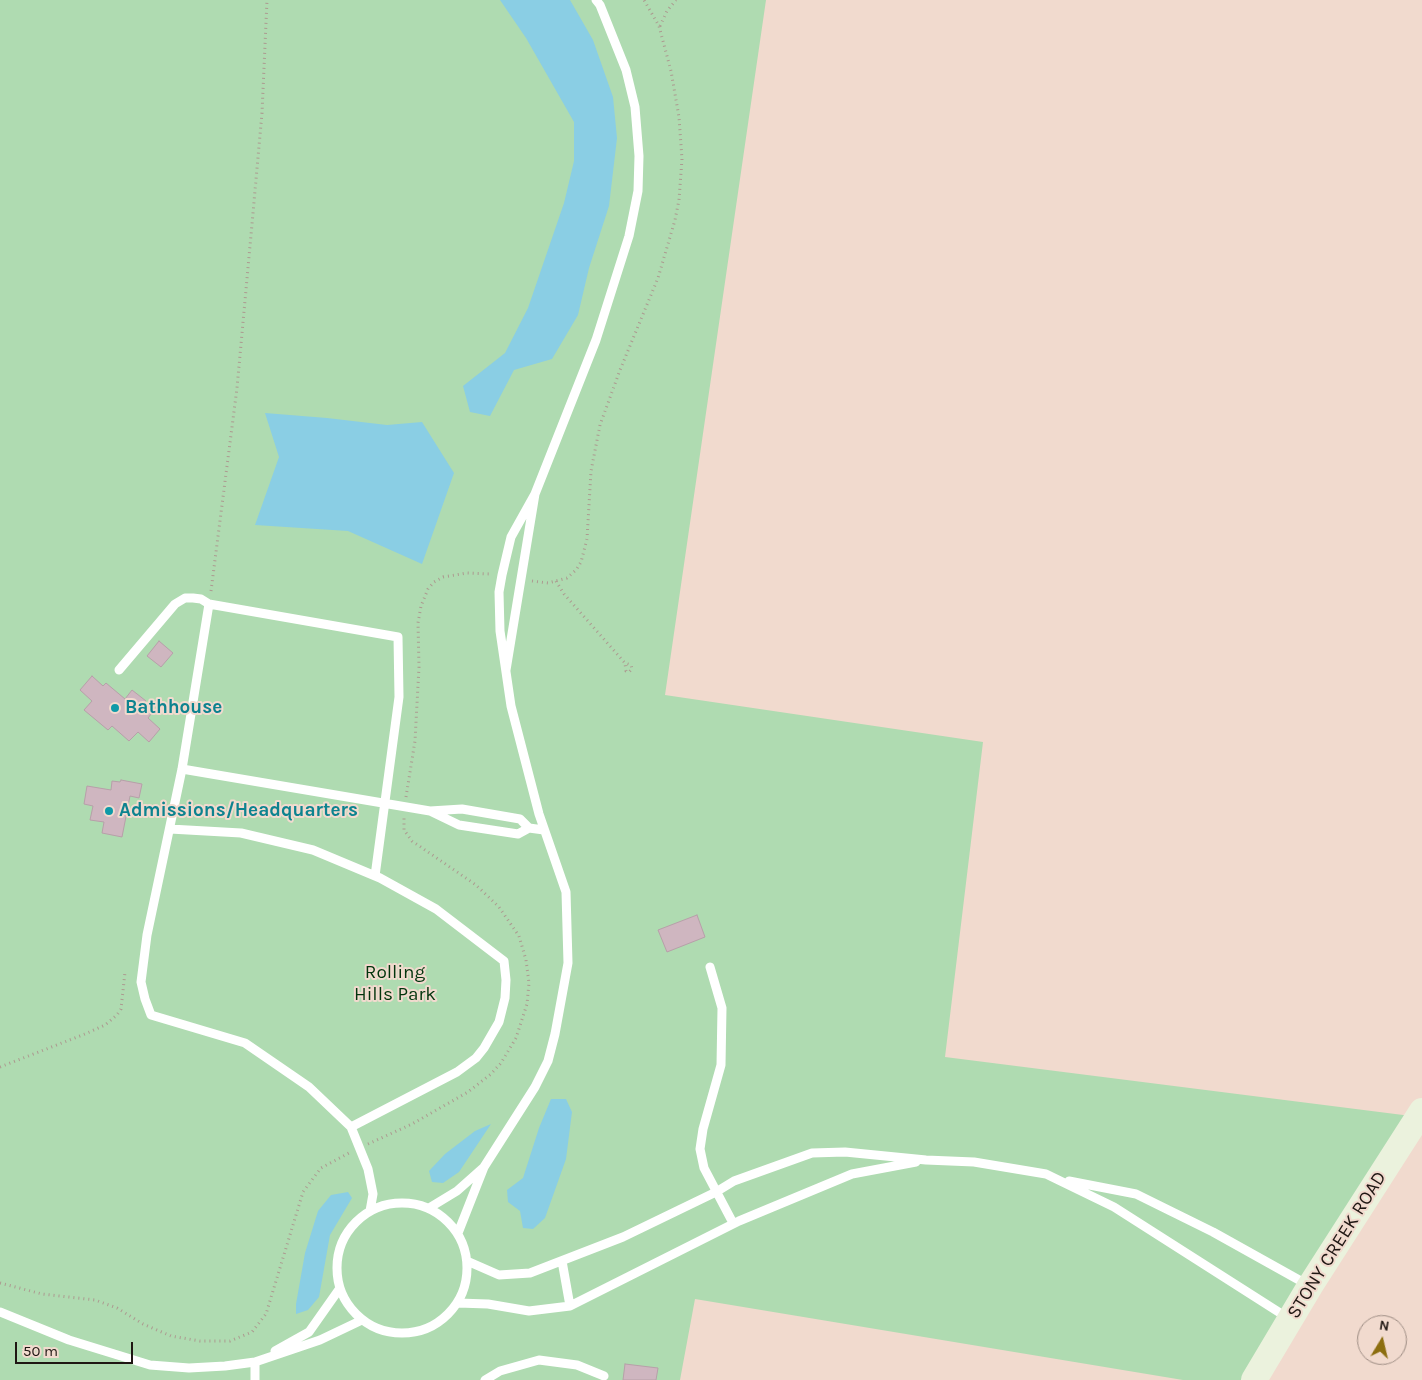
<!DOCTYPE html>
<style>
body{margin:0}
#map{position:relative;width:1422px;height:1380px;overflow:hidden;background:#f1dace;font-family:Karla,sans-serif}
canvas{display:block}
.north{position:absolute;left:1357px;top:1315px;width:50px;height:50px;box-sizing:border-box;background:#f1dace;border:1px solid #9d8c83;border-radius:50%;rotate:9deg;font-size:14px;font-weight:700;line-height:20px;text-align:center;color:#1f1713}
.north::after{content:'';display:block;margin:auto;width:18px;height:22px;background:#8c6e10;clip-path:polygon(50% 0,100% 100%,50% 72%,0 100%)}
.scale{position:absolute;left:15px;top:1342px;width:118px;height:22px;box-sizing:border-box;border:2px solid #1f1713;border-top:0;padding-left:6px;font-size:15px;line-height:18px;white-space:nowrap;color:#1f1713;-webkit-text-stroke:4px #f1dace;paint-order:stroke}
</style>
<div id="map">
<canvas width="1422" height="1380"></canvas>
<div class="north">N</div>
<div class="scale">50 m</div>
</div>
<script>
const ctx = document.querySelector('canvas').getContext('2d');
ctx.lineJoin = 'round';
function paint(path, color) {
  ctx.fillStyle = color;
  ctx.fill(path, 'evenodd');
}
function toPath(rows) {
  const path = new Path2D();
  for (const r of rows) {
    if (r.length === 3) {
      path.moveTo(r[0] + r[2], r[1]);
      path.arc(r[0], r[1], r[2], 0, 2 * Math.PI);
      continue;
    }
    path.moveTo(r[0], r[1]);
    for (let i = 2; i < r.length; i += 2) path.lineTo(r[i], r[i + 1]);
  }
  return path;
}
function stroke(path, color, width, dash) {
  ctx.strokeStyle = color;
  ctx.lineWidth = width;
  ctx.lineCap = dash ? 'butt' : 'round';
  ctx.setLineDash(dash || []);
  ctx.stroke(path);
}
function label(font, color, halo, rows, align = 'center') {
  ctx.font = font + ' Karla,sans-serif';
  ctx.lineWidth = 4;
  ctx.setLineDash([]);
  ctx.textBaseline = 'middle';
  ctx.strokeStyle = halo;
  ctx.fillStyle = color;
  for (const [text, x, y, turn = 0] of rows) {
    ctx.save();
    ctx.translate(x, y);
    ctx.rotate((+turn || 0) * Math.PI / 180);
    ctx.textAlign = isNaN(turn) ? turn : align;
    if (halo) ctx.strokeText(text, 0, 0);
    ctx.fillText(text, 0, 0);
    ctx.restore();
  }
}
paint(toPath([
 [0,0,766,0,665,695,983,742,945,1057,1411,1116,1244,1380,1183,1380,695,1299,680,1380,0,1380]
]), '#afdbb1');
paint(toPath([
 [500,0,570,0,593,40,613,97,617,138,609,206,589,268,578,315,552,359,514,370,490,416,470,412,463,386,505,353,528,308,564,203,574,161,574,122,526,38],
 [265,413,327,418,387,425,422,422,454,473,422,564,348,531,255,525,279,457],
 [551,1099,566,1099,572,1112,566,1159,545,1218,533,1229,523,1228,520,1211,508,1202,507,1190,523,1178,539,1128],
 [491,1124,459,1172,443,1183,432,1182,429,1171,445,1154,475,1131],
 [348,1192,352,1198,330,1235,319,1297,308,1310,296,1314,296,1304,305,1253,318,1211,331,1195]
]), '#8acee4');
const building = toPath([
 [159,641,173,653,161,667,147,656,159,641],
 [92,676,103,686,106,683,125,699,132,690,146,701,141,706,151,714,148,718,160,729,149,742,138,732,129,741,112,726,108,730,84,710,92,701,80,690,92,676],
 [121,780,142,784,139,798,130,796,122,837,102,833,104,822,90,820,93,806,84,804,87,786,111,790,112,781,120,782,121,780],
 [697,915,705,937,667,952,658,930,697,915],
 [625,1364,658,1368,656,1380,623,1380,625,1364]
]);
paint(building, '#cfb6c0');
stroke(building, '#b7a0a9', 1);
stroke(toPath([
 [660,26,667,11,676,0],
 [532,581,548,583,567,578,576,570,581,562,587,539,591,471,600,425,620,370,658,278,675,220,679,200,682,159,679,117,671,71,659,26,644,0],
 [556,581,564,594,625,663,631,665,632,669,629,672,626,671,625,663],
 [211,591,237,388,253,213,262,113,267,0],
 [406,797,415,741,419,667,418,623,421,606,428,589,434,582,443,577,467,573,491,574],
 [0,1067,85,1034,105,1025,117,1015,121,1009,125,972],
 [368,1144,412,1124,468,1092,491,1074,501,1063,516,1038,527,1004,529,983,526,960,519,936,499,907,476,885,412,841,404,830,404,818],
 [0,1283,42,1294,95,1300,117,1308,143,1324,171,1336,200,1341,230,1341,252,1332,266,1314,303,1192,321,1168,349,1153]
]), '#ac9a90', 3, [1, 4]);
stroke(toPath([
 [535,494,596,340,629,236,638,191,639,156,635,107,626,70,600,5,596,0],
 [119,670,175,604,185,598,193,598,201,599,209,604],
 [182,769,430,811],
 [529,828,520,819,462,809,430,811,459,825,518,834,529,828,544,830],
 [170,829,241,833,313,850,380,878,436,909,504,961,506,980,505,998,499,1022,484,1048,476,1058,457,1072,351,1127],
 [710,967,722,1008,721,1065,703,1129,700,1149,704,1168,733,1223],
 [484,1167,535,1087,548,1061,555,1034,568,963,566,892,539,814,511,706,500,631,499,592,502,575,511,537,535,494,506,670],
 [1069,1181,1136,1194,1213,1232,1308,1285],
 [402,1268,65],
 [429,1208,457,1191,484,1167,458,1233],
 [370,1211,373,1194,368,1169,351,1127,309,1087,245,1043,151,1015,145,999,141,982,147,935,182,769,209,604,398,637,399,697,375,876],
 [467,1261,499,1275,530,1273,623,1237,716,1192,734,1181,812,1153,845,1152,926,1160,974,1162,1046,1174,1114,1207,1288,1318],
 [562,1261,570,1306],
 [458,1303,488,1304,529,1311,570,1306,739,1221,852,1174,916,1162],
 [0,1312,69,1340,150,1365,189,1368,225,1366,255,1362,320,1340,362,1320],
 [275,1351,309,1332,340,1288],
 [255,1362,255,1380],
 [485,1380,500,1371,539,1360,577,1365,604,1376]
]), '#fff', 9);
stroke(toPath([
 [1254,1380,1310,1286,1422,1111]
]), '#ebf2dd', 26);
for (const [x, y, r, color] of [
 [115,708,5,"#0f9aa8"],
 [109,811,5,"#0f9aa8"]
]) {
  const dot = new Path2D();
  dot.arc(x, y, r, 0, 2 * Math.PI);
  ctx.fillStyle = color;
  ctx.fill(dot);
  stroke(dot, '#f1dace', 2);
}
label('bold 19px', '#0d838f', '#f1dace', [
 ["Bathhouse",125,708],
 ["Admissions/Headquarters",119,811]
], 'left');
label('19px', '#02350d', '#f1dace', [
 ["Rolling",395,973],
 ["Hills Park",395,995]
]);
label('19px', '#1f1713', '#f1dace', [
 ["STONY CREEK ROAD",1337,1245,-58]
]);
</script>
